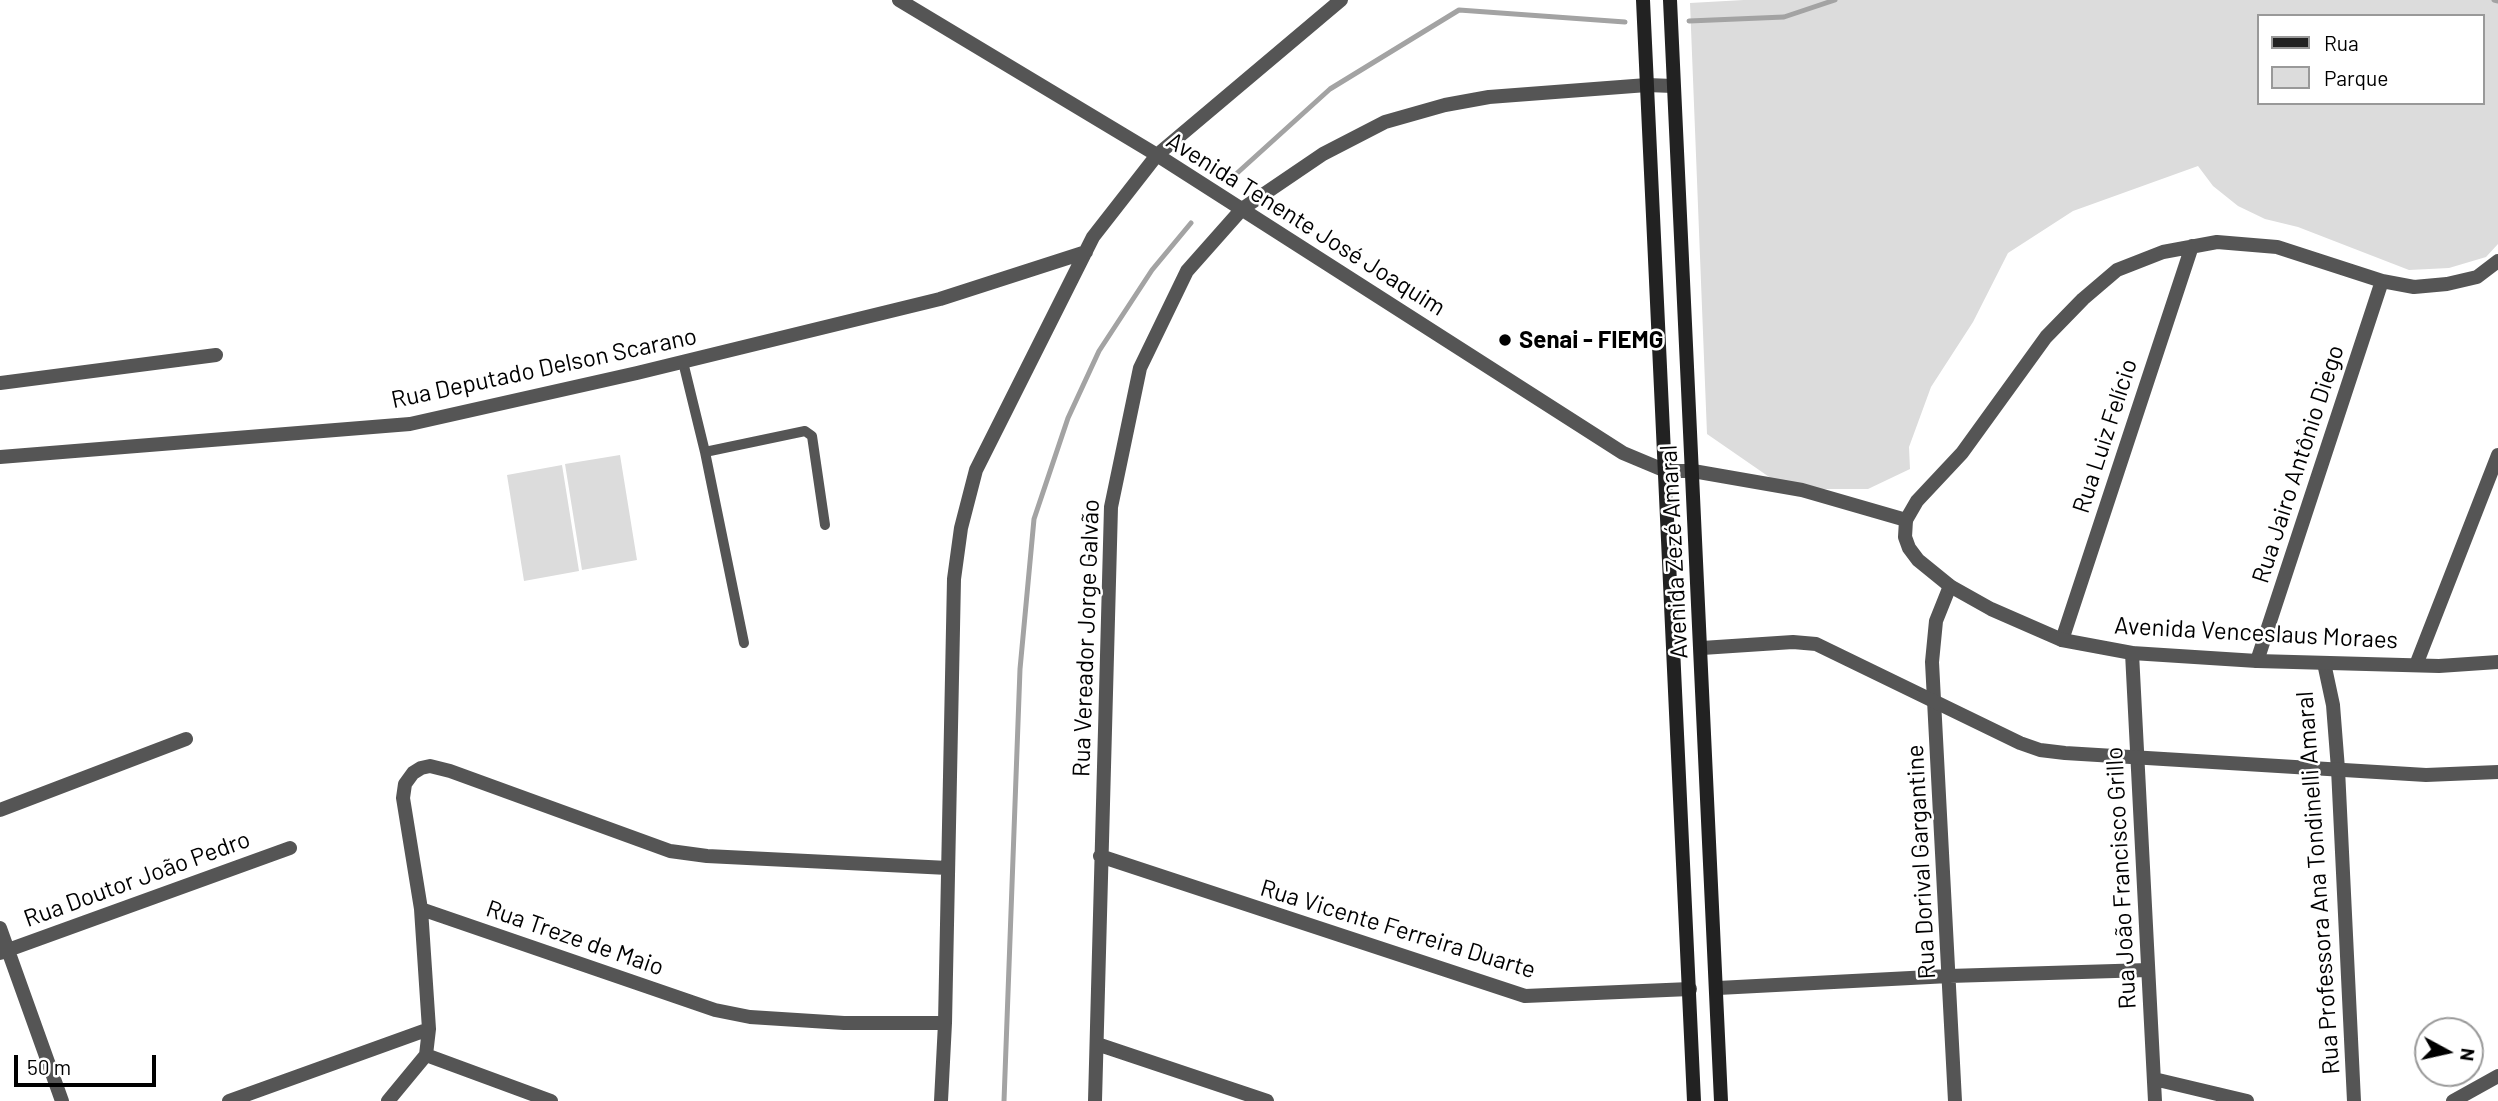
<!DOCTYPE html>
<meta charset="utf-8">
<style>
body{margin:0}
#map{position:relative;width:2498px;height:1101px;overflow:hidden;background:#fff;font-family:Barlow,sans-serif}
canvas{display:block}
.legend{position:absolute;left:2257px;top:14px;width:228px;height:91px;box-sizing:border-box;background:#fff;border:2px solid #999;margin:0;padding:9px 12px;list-style:none;font-size:21px;color:#000}
.legend li{display:flex;align-items:center;gap:14px;height:35px}
.legend b{width:35px;border:2px solid #999}
.north{position:absolute;left:2414px;top:1017px;width:70px;height:70px;box-sizing:border-box;background:#fff;border:2px solid #999;border-radius:50%;rotate:98deg;font-size:19px;font-weight:700;line-height:28px;text-align:center;color:#000}
.north::after{content:'';display:block;margin:auto;width:24px;height:32px;background:#000;clip-path:polygon(50% 0,100% 100%,50% 72%,0 100%)}
.scale{position:absolute;left:14px;top:1055px;width:142px;height:32px;box-sizing:border-box;border:4px solid #000;border-top:0;padding-left:9px;font-size:21px;line-height:24px;white-space:nowrap;color:#000;-webkit-text-stroke:5px #fff;paint-order:stroke}
</style>
<div id="map">
<canvas width="2498" height="1101"></canvas>
<ul class="legend">
<li><b style="height:9px;background:#222"></b>Rua</li>
<li><b style="height:19px;background:#dcdcdc"></b>Parque</li>
</ul>
<div class="north">N</div>
<div class="scale">50 m</div>
</div>
<script>
const ctx = document.querySelector('canvas').getContext('2d');
ctx.lineJoin = 'round';
function paint(path, color) {
  ctx.fillStyle = color;
  ctx.fill(path, 'evenodd');
}
function toPath(rows) {
  const path = new Path2D();
  for (const r of rows) {
    path.moveTo(r[0], r[1]);
    for (let i = 2; i < r.length; i += 2) path.lineTo(r[i], r[i + 1]);
  }
  return path;
}
function stroke(path, color, width, dash) {
  ctx.strokeStyle = color;
  ctx.lineWidth = width;
  ctx.lineCap = dash ? 'butt' : 'round';
  ctx.setLineDash(dash || []);
  ctx.stroke(path);
}
function label(font, color, halo, rows, align = 'center') {
  ctx.font = font + ' Barlow,sans-serif';
  ctx.lineWidth = 5;
  ctx.setLineDash([]);
  ctx.textBaseline = 'middle';
  ctx.strokeStyle = halo;
  ctx.fillStyle = color;
  for (const [text, x, y, turn = 0] of rows) {
    ctx.save();
    ctx.translate(x, y);
    ctx.rotate((+turn || 0) * Math.PI / 180);
    ctx.textAlign = isNaN(turn) ? turn : align;
    if (halo) ctx.strokeText(text, 0, 0);
    ctx.fillText(text, 0, 0);
    ctx.restore();
  }
}
paint(toPath([
 [1744,0,2498,0,2498,244,2486,257,2449,268,2409,270,2298,227,2265,219,2238,206,2213,186,2198,166,2073,211,2008,253,1973,322,1931,387,1909,447,1910,469,1868,489,1798,489,1775,481,1707,434,1690,3],
 [2258,16,2482,16,2482,103,2258,103],
 [620,455,637,560,582,570,565,464],
 [562,465,579,571,524,581,507,475]
]), '#dcdcdc');
stroke(toPath([
 [2494,0,2498,1],
 [1689,21,1784,17,1835,0],
 [1235,175,1330,89,1459,10,1625,22],
 [1004,1101,1020,669,1034,519,1068,418,1099,351,1152,270,1191,223]
]), '#a3a3a3', 5);
stroke(toPath([
 [683,362,705,452,744,643],
 [705,452,805,431,812,436,825,525]
]), '#555', 10);
stroke(toPath([
 [899,0,1157,155,1623,453,1666,471,1693,471],
 [0,383,216,355],
 [0,457,410,424,637,373,940,299,1086,252],
 [1906,520,1917,501,1962,453,2046,337,2083,299,2117,270,2163,252,2217,242,2277,247,2382,281,2414,287,2447,284,2477,277,2498,261],
 [1950,586,1936,621,1932,662,1955,1101],
 [2062,640,2192,246],
 [2132,653,2155,1101],
 [2257,661,2382,281],
 [2324,663,2333,705,2338,769,2354,1101],
 [2416,665,2498,455],
 [0,810,186,739],
 [1100,856,1525,996,1690,989],
 [421,909,715,1010,750,1017,844,1023,945,1023],
 [0,928,62,1101],
 [0,953,290,848],
 [1718,988,1949,976,2148,970],
 [1097,1044,1267,1101],
 [426,1055,551,1101],
 [2154,1079,2247,1101],
 [229,1101,429,1029],
 [388,1101,426,1055,429,1029,421,909,403,798,405,784,413,773,421,768,430,766,450,771,670,851,707,856,948,868],
 [941,1101,945,1023,954,579,961,528,976,470,1093,237,1157,155,1341,0],
 [1095,1101,1111,507,1140,368,1187,271,1242,209,1323,154,1385,122,1445,105,1489,97,1647,85,1673,86],
 [2453,1101,2498,1076]
]), '#555', 14);
stroke(toPath([
 [1693,471,1802,490,1906,520,1905,537,1909,548,1918,560,1950,586,1991,609,2062,640,2132,653,2257,661,2439,666,2498,662],
 [1702,648,1793,642,1816,644,2020,743,2040,750,2065,753,2426,775,2498,772]
]), '#555', 14);
stroke(toPath([
 [1643,0,1694,1101],
 [1670,0,1721,1101]
]), '#222', 14);
for (const [x, y, r, color] of [
 [1505,340,7,"#000"]
]) {
  const dot = new Path2D();
  dot.arc(x, y, r, 0, 2 * Math.PI);
  ctx.fillStyle = color;
  ctx.fill(dot);
  stroke(dot, '#fff', 2.5);
}
label('24px', '#000', '#fff', [
 ["Avenida Tenente José Joaquim",1306,224,32],
 ["Rua Deputado Delson Scarano",544,368,-12],
 ["Rua Luiz Felício",2105,436,-72],
 ["Rua Jairo Antônio Diego",2298,464,-72],
 ["Avenida Zezé Amaral",1674,552,-93],
 ["Avenida Venceslaus Moraes",2256,633,3],
 ["Rua Vereador Jorge Galvão",1086,638,-88],
 ["Rua Dorival Gargantine",1921,862,-93],
 ["Rua João Francisco Grillo",2121,878,-93],
 ["Rua Doutor João Pedro",137,879,-20],
 ["Rua Professora Ana Tondinelli Amaral",2318,883,-94],
 ["Rua Vicente Ferreira Duarte",1398,929,17],
 ["Rua Treze de Maio",575,938,19]
]);
label('bold 24px', '#000', '#fff', [
 ["Senai - FIEMG",1519,340]
], 'left');
</script>
